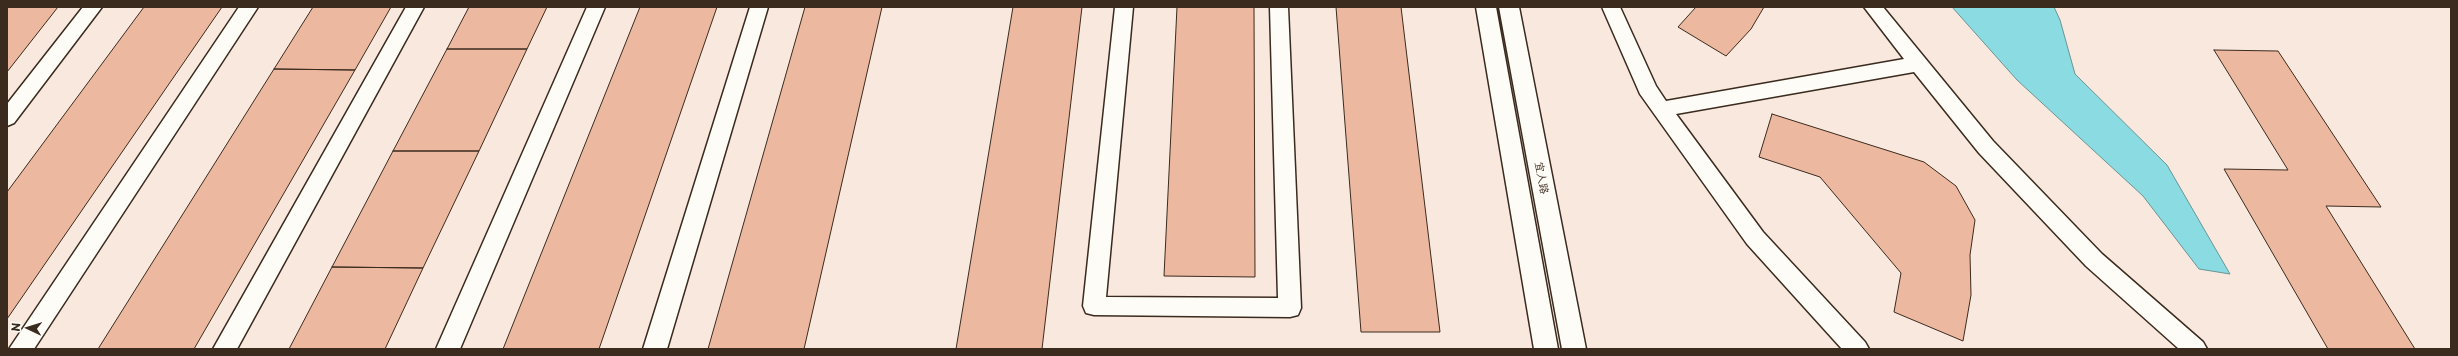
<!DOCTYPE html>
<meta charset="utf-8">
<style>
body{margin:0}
#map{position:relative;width:2458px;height:356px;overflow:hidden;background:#f8e8dd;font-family:"Playpen Sans",sans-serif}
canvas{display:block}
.frame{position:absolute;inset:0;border:8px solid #3b2a1e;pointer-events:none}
.north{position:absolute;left:8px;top:308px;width:40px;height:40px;-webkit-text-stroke:3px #fdfcf7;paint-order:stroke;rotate:274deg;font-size:11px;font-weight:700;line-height:16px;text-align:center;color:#3b2a1e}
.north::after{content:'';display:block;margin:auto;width:14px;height:18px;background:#3b2a1e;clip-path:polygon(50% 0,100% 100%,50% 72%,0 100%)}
</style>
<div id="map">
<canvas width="2458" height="356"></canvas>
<div class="frame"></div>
<div class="north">N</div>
</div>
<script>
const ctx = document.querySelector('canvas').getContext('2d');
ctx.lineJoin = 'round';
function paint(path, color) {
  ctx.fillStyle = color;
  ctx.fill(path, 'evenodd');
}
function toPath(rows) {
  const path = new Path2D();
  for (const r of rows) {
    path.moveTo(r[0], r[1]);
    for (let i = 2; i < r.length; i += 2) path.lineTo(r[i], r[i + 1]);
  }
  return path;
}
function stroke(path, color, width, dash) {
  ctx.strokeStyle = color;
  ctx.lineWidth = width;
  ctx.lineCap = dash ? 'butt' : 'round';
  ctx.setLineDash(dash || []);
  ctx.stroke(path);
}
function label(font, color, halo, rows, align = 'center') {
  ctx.font = font + ' "Playpen Sans","LXGW WenKai TC",sans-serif';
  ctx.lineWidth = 3.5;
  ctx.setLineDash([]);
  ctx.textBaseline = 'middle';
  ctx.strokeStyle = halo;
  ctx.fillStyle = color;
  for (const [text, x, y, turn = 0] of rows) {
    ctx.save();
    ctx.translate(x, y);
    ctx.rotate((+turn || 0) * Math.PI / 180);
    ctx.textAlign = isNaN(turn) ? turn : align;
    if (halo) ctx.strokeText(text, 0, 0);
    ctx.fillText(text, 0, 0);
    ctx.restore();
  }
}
const water = toPath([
 [1952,7,2054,7,2060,20,2075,74,2167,165,2230,274,2199,269,2143,196,2017,80,1952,7]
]);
paint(water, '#8adbe2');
stroke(water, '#6a9494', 1);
const building = toPath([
 [7,7,58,7,7,72,7,7],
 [144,7,222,7,7,319,7,192,144,7],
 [313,7,391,7,355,70,274,69,313,7],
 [469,7,547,7,527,49,447,49,469,7],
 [640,7,717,7,599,349,503,349,640,7],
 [805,7,882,7,804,349,708,349,805,7],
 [1013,7,1082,7,1042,349,956,349,1013,7],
 [1177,7,1254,7,1255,277,1164,276,1177,7],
 [1336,7,1401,7,1440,332,1361,332,1336,7],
 [1696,7,1764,7,1751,29,1726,56,1678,27,1696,7],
 [447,49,527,49,479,151,393,151,447,49],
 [2214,50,2278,51,2381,207,2326,206,2415,349,2328,349,2224,169,2288,170,2214,50],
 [274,69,355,70,194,349,98,349,274,69],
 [1772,114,1924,162,1956,186,1975,220,1970,255,1971,295,1963,341,1894,312,1901,273,1820,177,1759,157,1772,114],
 [393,151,479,151,423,268,332,267,393,151],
 [332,267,423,268,385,349,289,349,332,267]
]);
paint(building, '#ecb89f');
stroke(building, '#3b2a1e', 1);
const service = toPath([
 [83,7,102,7,14,123,7,126,7,104,83,7],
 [239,7,258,7,34,349,9,349,239,7],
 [406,7,424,7,237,349,213,349,406,7],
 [587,7,605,7,460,349,436,349,587,7],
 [750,7,768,7,667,349,643,349,750,7],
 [1115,7,1133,7,1106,297,1278,298,1270,7,1288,7,1301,308,1298,315,1290,317,1094,315,1086,313,1083,306,1115,7],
 [1602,7,1620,7,1656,86,1666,101,1904,59,1864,7,1883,7,1993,141,2102,254,2203,342,2207,349,2179,349,2086,266,1979,153,1914,72,1676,114,1763,232,1865,342,1869,349,1842,349,1747,244,1640,94,1602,7]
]);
const minor = toPath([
 [1476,7,1496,7,1558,349,1534,349,1476,7],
 [1499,7,1519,7,1586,349,1562,349,1499,7]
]);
stroke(service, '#3b2a1e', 3);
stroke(minor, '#3b2a1e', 3);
paint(service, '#fdfcf7');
paint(minor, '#fdfcf7');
label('11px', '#3b2a1e', '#fdfcf7', [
 ["宜人路",1541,178,79]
]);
</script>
